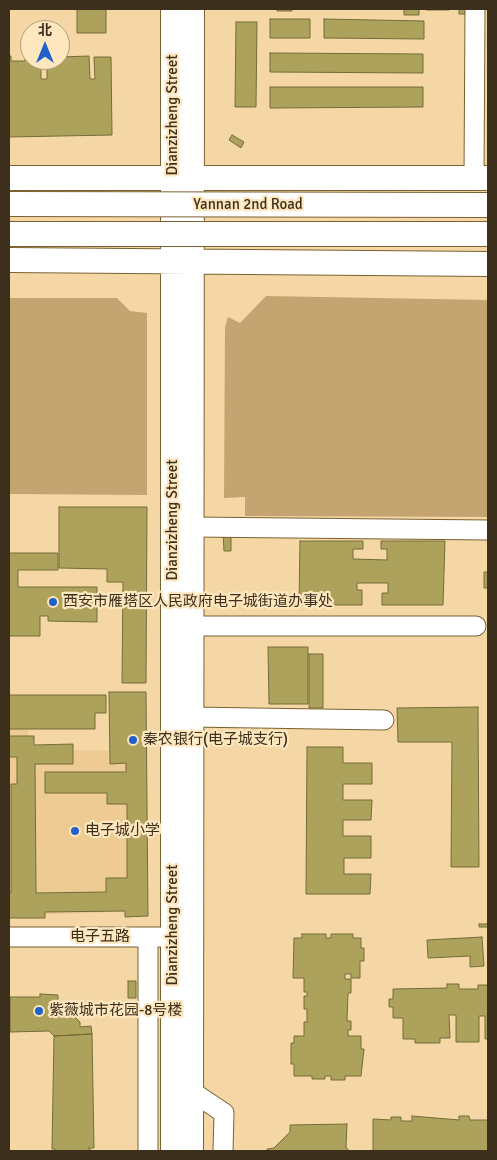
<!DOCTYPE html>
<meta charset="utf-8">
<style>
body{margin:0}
#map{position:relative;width:497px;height:1160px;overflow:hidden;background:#f5d7a5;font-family:Signika,"Noto Sans SC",sans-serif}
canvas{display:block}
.frame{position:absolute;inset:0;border:10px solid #3c301c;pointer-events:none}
.north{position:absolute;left:20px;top:20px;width:50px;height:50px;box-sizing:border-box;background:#fee6be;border:1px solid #b09d7d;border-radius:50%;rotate:0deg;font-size:14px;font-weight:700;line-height:20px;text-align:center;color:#3c301c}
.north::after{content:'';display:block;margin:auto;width:18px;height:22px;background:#2061cd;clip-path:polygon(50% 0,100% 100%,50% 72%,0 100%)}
</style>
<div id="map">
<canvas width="497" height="1160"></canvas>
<div class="frame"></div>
<div class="north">北</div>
</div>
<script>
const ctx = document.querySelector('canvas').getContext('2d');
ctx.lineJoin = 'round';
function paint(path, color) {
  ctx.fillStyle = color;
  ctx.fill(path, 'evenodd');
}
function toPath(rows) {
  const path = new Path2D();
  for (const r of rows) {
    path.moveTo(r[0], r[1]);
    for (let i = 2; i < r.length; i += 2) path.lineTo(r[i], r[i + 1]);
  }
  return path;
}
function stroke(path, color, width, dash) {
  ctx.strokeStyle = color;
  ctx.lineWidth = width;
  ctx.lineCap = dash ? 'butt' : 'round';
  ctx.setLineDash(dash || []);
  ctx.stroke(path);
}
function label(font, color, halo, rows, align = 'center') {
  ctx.font = font + ' Signika,"Noto Sans SC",sans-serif';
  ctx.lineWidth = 4.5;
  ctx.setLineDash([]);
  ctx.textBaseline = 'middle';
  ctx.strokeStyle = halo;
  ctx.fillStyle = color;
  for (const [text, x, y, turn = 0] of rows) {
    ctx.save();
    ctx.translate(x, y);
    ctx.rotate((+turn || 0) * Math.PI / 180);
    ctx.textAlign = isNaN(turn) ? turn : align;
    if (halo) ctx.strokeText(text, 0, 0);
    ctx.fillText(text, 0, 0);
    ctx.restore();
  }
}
paint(toPath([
 [9,726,28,726,29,750,142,751,141,911,9,916]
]), '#edcb92');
paint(toPath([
 [266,296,488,300,488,517,245,516,245,497,224,498,225,327,228,317,240,323],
 [9,298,117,298,130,311,147,313,147,495,9,494]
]), '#c4a571');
const building = toPath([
 [77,9,106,9,106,33,77,33,77,9],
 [277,9,292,9,292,11,277,11,277,9],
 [404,9,419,9,419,15,404,15,404,9],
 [426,9,449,9,449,10,426,10,426,9],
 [459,9,468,9,468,14,459,14,459,9],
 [270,19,310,19,310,38,270,38,270,19],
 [324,19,424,21,424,39,324,38,324,19],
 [236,22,257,22,256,107,235,107,236,22],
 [270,53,423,54,423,73,270,72,270,53],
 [9,56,11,56,11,61,25,61,25,57,30,57,30,60,41,60,41,79,47,79,47,64,51,64,51,60,60,60,60,57,89,56,90,79,95,79,94,57,111,57,112,135,9,137,9,56],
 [270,87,423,87,423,107,270,108,270,87],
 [232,135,244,142,241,148,229,140,232,135],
 [59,507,147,507,146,683,122,683,123,582,107,582,107,569,59,568,59,507],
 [223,532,231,532,231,551,224,551,223,532],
 [300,541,363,541,363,549,353,549,353,559,387,560,387,549,381,549,381,541,445,541,443,605,382,605,382,593,388,593,388,583,357,583,357,590,362,590,362,605,299,605,300,541],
 [9,553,58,553,58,570,18,570,18,587,97,587,97,622,48,621,48,616,40,616,40,636,9,636,9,553],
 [488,557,488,588,484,588,484,572,488,572,488,557],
 [268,647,308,647,308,704,269,704,268,647],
 [309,654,323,654,323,708,309,708,309,654],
 [109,692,146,692,148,916,125,917,125,911,45,912,45,918,9,918,9,893,11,893,11,784,17,784,17,757,9,757,9,736,34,736,34,745,73,744,73,764,35,764,36,893,106,892,106,878,127,878,127,804,107,804,107,793,45,793,45,772,126,772,126,763,110,764,109,692],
 [9,695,106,695,106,713,95,713,95,729,9,729,9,695],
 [478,707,479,867,451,867,452,742,398,742,397,708,478,707],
 [307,747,343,747,343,763,372,763,372,784,343,784,343,800,372,800,371,820,343,820,343,836,371,836,371,858,344,858,344,874,371,874,370,894,306,894,307,747],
 [479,924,488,924,488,927,479,927,479,924],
 [302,934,326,934,326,938,331,938,331,934,353,934,353,938,361,938,361,948,364,948,364,961,360,961,360,978,351,978,351,974,345,974,345,979,351,979,351,993,348,993,347,1021,351,1021,351,1030,348,1030,348,1036,361,1036,361,1049,364,1049,361,1076,345,1076,345,1080,331,1080,331,1076,325,1076,325,1079,312,1079,312,1076,294,1076,294,1064,291,1064,291,1043,294,1043,294,1036,304,1036,304,1022,307,1022,307,1009,304,1009,304,996,307,996,307,992,304,992,304,978,293,978,294,938,302,938,302,934],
 [482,937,484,966,470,967,470,956,428,958,427,940,482,937],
 [128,981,136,981,136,998,128,998,128,981],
 [447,984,459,984,459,989,478,989,478,985,488,985,488,1039,485,1039,485,1016,479,1016,479,1042,456,1042,456,1015,449,1015,450,1038,440,1038,440,1043,415,1043,415,1039,403,1039,403,1018,393,1018,393,1007,389,1007,389,999,393,999,393,989,447,988,447,984],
 [40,994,58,995,58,1006,63,1005,80,1022,80,1027,91,1026,92,1034,54,1036,49,1031,10,1032,10,997,40,997,40,994],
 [92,1034,94,1148,88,1148,92,1151,55,1151,55,1149,52,1149,54,1036,92,1034],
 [412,1116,459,1120,459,1116,469,1116,470,1120,488,1120,488,1151,373,1151,373,1119,391,1120,391,1117,401,1117,401,1121,412,1121,412,1116],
 [347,1124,346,1147,349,1151,267,1151,267,1149,274,1148,290,1132,290,1125,347,1124]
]);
paint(building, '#ada25b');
stroke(building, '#746c38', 1);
const minor = toPath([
 [474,178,475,9],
 [192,527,488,530],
 [192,626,476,626],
 [191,717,384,720],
 [9,937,160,937],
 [148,937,148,1151],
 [191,1091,224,1113,223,1151]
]);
const major = toPath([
 [9,178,488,178],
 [9,260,488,264],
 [173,1151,173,9],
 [191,1151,192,9]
]);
stroke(minor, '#7b6132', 21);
stroke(major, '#7b6132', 26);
stroke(minor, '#fff', 19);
stroke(major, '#fff', 24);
const majorBridge = toPath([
 [9,204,488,205],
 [9,234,488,234]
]);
stroke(majorBridge, '#7b6132', 26, []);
stroke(majorBridge, '#fff', 24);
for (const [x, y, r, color] of [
 [53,602,5,"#2061cd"],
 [133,740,5,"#2061cd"],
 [75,831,5,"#2061cd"],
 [39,1011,5,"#2061cd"]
]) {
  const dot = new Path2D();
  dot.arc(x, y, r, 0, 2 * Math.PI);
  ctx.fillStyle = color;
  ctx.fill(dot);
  stroke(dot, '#fee6be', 2);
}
label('15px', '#3c301c', '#fee6be', [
 ["Dianzizheng Street",173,115,-90],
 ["Yannan 2nd Road",248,205],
 ["Dianzizheng Street",173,520,-90],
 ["Dianzizheng Street",173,925,-90],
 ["电子五路",100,937]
]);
label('15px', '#3c301c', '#fee6be', [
 ["西安市雁塔区人民政府电子城街道办事处",63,602],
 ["秦农银行(电子城支行)",143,740],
 ["电子城小学",85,831],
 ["紫薇城市花园-8号楼",49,1011]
], 'left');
</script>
